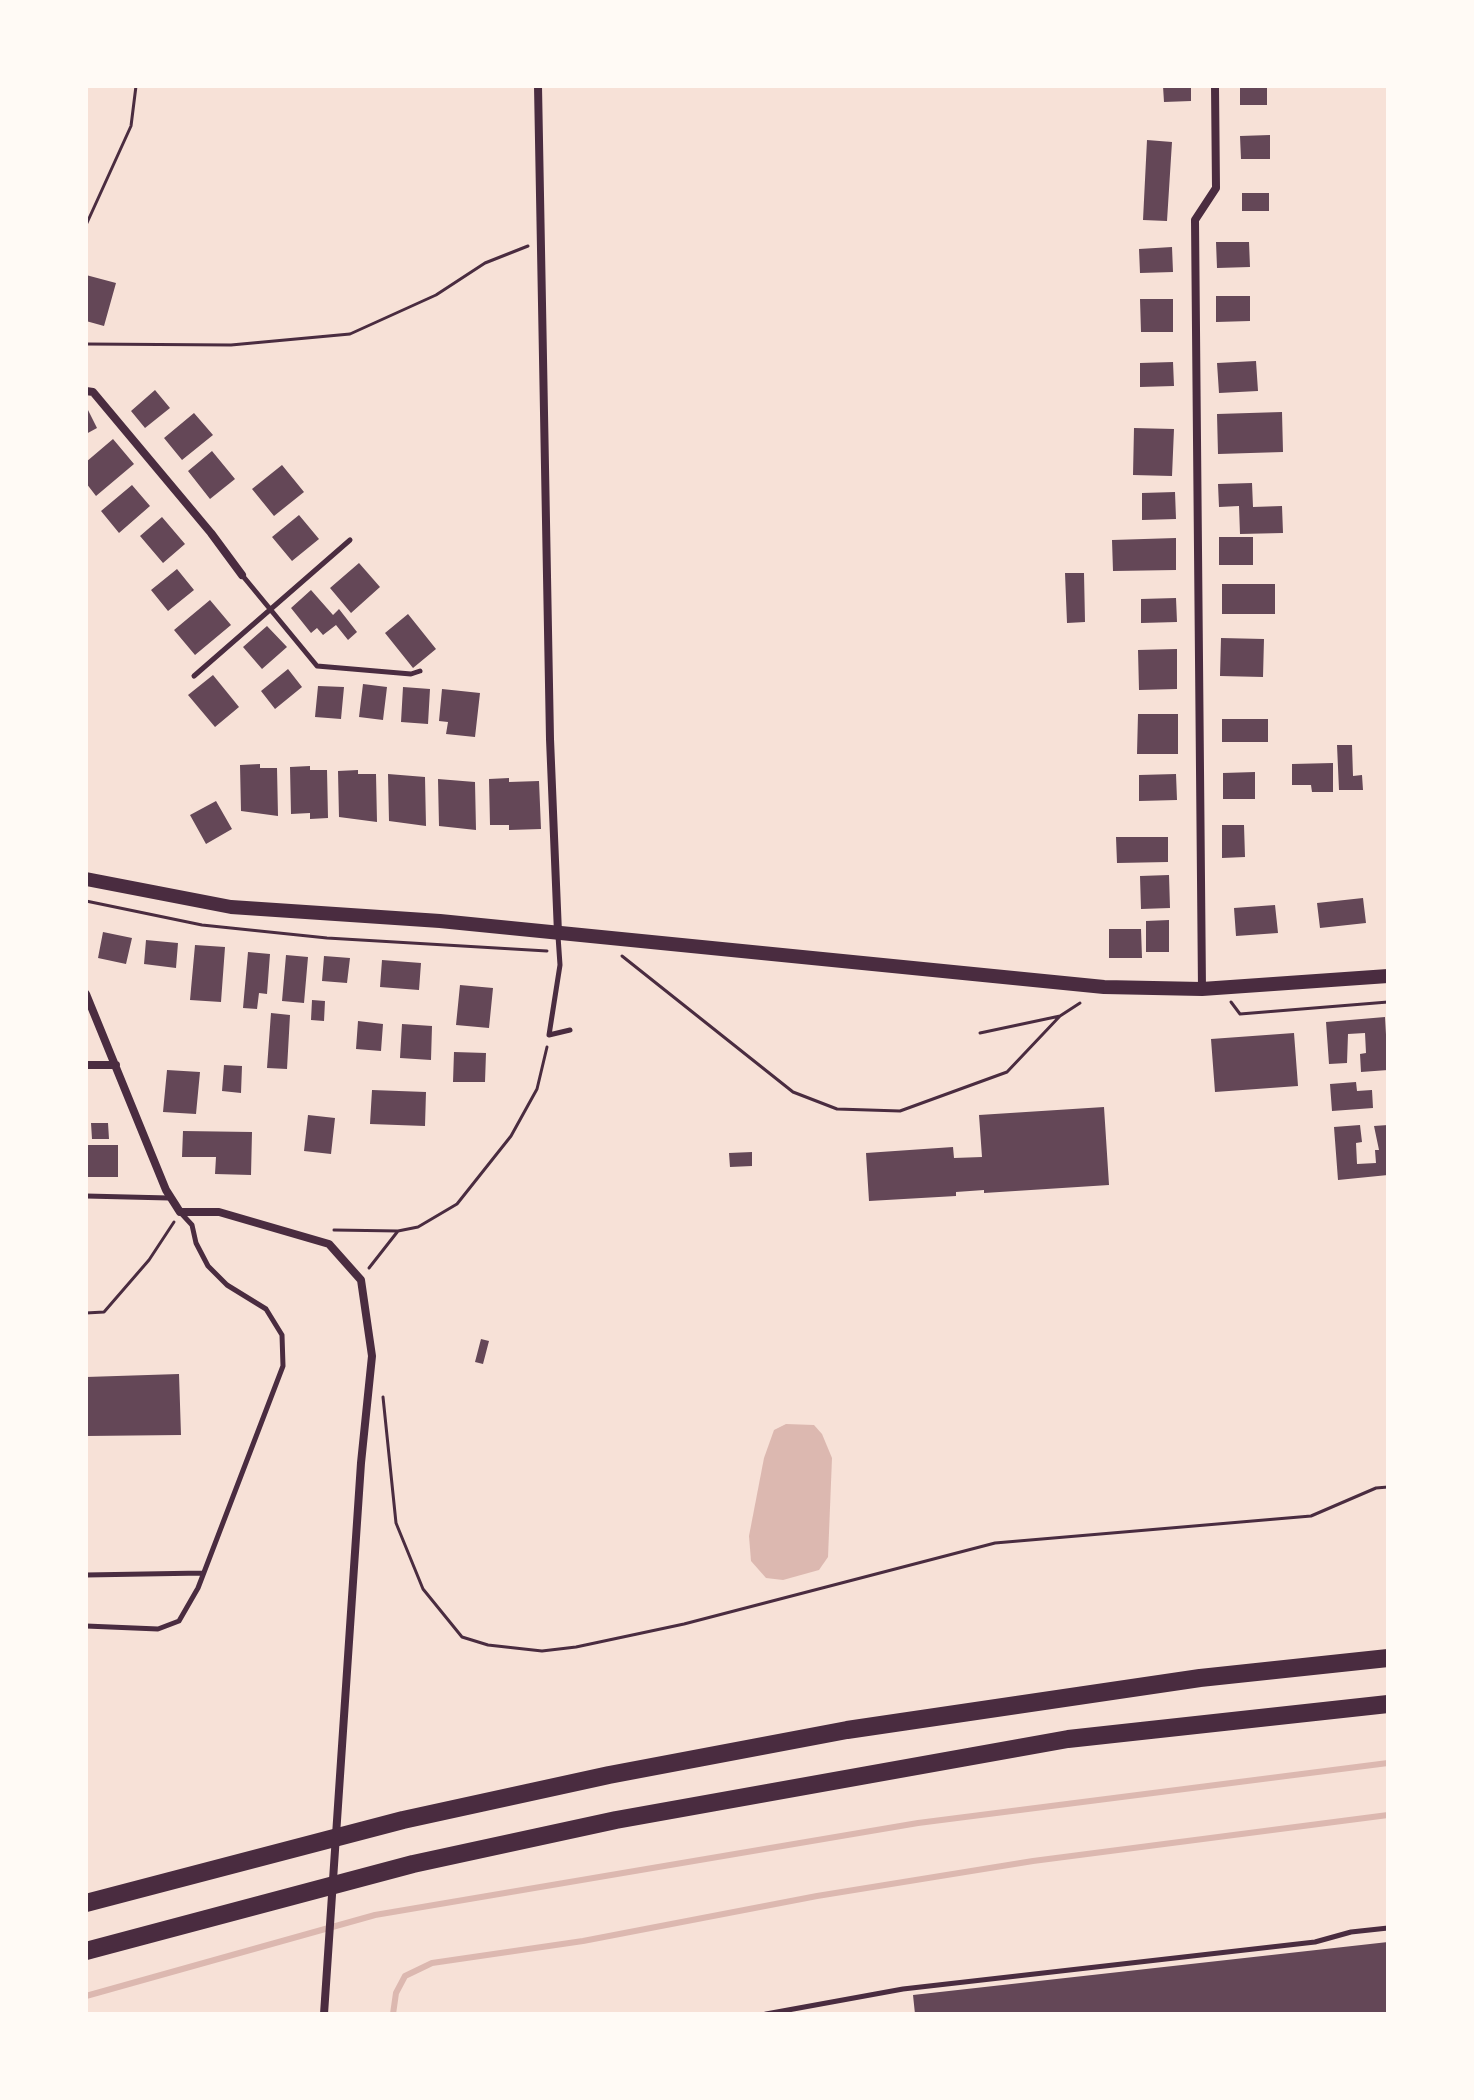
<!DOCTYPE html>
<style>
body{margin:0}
#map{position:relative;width:1474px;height:2100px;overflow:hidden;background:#f7e1d7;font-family:"IBM Plex Serif",serif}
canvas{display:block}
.frame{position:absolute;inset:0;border:88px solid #fffaf5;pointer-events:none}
</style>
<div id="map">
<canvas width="1474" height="2100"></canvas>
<div class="frame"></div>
</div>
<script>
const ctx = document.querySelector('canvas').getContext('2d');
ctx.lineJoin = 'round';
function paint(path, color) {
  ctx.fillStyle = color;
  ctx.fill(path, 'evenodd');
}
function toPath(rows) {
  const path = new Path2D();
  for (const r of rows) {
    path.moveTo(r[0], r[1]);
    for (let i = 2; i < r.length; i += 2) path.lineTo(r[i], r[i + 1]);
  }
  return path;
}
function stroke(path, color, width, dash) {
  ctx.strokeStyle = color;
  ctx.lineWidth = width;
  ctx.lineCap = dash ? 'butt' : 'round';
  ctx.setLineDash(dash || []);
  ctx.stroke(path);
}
paint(toPath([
 [786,1424,814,1425,822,1434,832,1458,828,1557,819,1570,783,1580,766,1578,751,1561,749,1536,764,1458,774,1430]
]), '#dcb8b0');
stroke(toPath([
 [86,1996,375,1915,918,1823,1388,1763],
 [393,2014,396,1993,405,1976,432,1963,583,1941,817,1896,1033,1861,1388,1815]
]), '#dcb8b0', 6);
paint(toPath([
 [1163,86,1191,86,1191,101,1164,102],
 [1240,86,1267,86,1267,105,1240,105],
 [1270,135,1270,159,1241,159,1240,136],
 [1147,140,1172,142,1167,221,1143,220],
 [1242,193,1269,193,1269,211,1242,211],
 [1216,242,1249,242,1250,267,1217,268],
 [1172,247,1173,272,1140,273,1139,249],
 [86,275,116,283,104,326,86,321],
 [1216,296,1250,296,1250,321,1216,322],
 [1140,299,1173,299,1173,332,1141,332],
 [1256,361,1258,391,1219,393,1217,363],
 [1173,362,1174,386,1140,387,1140,363],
 [155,390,170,408,145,428,131,411],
 [86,406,97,428,86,434],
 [1282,412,1283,452,1218,454,1217,414],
 [194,413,213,435,182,460,164,438],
 [1134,428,1174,429,1172,476,1133,475],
 [113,439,134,464,96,496,86,483,86,462],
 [212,451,235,479,210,499,188,471],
 [282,465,304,492,274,516,252,489],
 [1252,483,1253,507,1282,506,1283,533,1240,534,1239,506,1219,507,1218,484],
 [132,485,150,506,119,533,101,511],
 [1175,492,1176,519,1142,520,1142,493],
 [299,515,319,539,292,561,272,537],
 [162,517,185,544,163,563,140,536],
 [1219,537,1253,537,1253,565,1219,565],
 [1176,538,1176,570,1113,571,1112,540],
 [359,563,380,587,351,613,330,588],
 [177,569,194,590,168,611,151,590],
 [1065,573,1084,573,1085,622,1067,623],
 [1222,584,1275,584,1275,614,1222,614],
 [311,590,333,615,339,609,357,632,348,640,336,625,323,635,317,628,311,633,291,608],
 [1176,598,1177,622,1141,623,1141,599],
 [210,600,231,625,195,655,174,630],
 [408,614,436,649,413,668,385,633],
 [267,626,287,647,262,669,243,647],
 [1221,638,1264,639,1263,677,1220,676],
 [1177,649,1177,689,1139,690,1138,650],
 [288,669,302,687,275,709,261,691],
 [213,675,239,707,215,727,188,695],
 [363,684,387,687,383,720,359,717],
 [318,686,344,687,341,719,315,717],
 [403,687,430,689,428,724,401,722],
 [442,689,480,693,475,737,446,734,448,722,439,721],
 [1138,714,1178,714,1178,754,1137,754],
 [1222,719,1268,719,1268,742,1222,742],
 [1337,745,1352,745,1353,776,1362,775,1363,790,1339,790],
 [1333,763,1333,792,1312,792,1311,785,1292,785,1292,764],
 [260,764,260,768,277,768,278,816,241,811,240,765],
 [310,766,310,770,327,770,328,818,310,819,310,813,291,814,290,767],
 [358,770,358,774,376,774,377,822,339,817,338,771],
 [1255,772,1255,799,1223,799,1223,773],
 [388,774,425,777,426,826,389,821],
 [1176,774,1177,800,1139,801,1139,775],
 [509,778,509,782,539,781,541,829,509,830,509,825,490,825,489,779],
 [438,779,475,782,476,830,439,826],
 [216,801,232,829,206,844,190,815],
 [1222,825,1244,825,1245,857,1222,858],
 [1116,837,1168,837,1168,862,1117,863],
 [1169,875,1170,908,1141,909,1140,876],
 [1363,898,1366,923,1320,928,1317,903],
 [1275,905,1278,933,1236,936,1234,908],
 [1169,920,1169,952,1146,952,1146,921],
 [1109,929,1141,929,1142,958,1109,958],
 [103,932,132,938,126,964,98,958],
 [146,940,178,943,176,968,144,964],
 [195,945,225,947,221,1002,190,1000],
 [248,952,270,954,267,994,259,993,257,1009,243,1008],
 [286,955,308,957,304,1003,282,1001],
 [324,956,350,958,347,983,322,981],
 [382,960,421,963,419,990,380,987],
 [460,985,493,988,489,1028,456,1025],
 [312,1000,325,1001,324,1021,311,1020],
 [271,1013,290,1015,287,1069,267,1068],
 [1385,1017,1388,1070,1361,1072,1360,1054,1366,1053,1365,1033,1348,1034,1347,1063,1329,1064,1326,1022],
 [358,1021,383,1024,381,1051,356,1049],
 [402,1024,432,1026,431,1060,400,1058],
 [1294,1033,1298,1086,1215,1092,1211,1039],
 [454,1052,486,1053,485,1082,453,1082],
 [224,1065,242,1066,241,1093,222,1091],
 [167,1070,200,1072,196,1114,163,1112],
 [1356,1082,1357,1091,1372,1090,1373,1108,1332,1111,1330,1084],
 [372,1090,426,1092,425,1126,370,1124],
 [1104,1107,1109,1185,984,1193,984,1190,956,1192,956,1196,869,1201,866,1153,953,1147,954,1158,982,1157,979,1115],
 [308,1115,335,1118,331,1154,304,1151],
 [91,1123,108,1123,109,1139,92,1139],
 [1360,1125,1362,1142,1356,1143,1357,1164,1376,1163,1375,1150,1379,1150,1374,1126,1388,1125,1388,1175,1338,1180,1334,1127],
 [183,1131,252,1132,251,1175,215,1174,216,1157,182,1157],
 [86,1145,118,1145,118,1177,86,1177],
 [752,1152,752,1166,730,1167,729,1153],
 [481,1339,489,1341,483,1364,475,1362],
 [179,1374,181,1435,86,1436,86,1377],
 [1388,1942,1388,2014,915,2014,913,1995]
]), '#644757');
stroke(toPath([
 [86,225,131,126,136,86],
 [86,344,231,345,350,334,436,295,485,263,528,246],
 [86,901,202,925,327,938,547,951],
 [622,956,793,1092,837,1109,900,1111,1007,1072,1060,1016,1080,1003],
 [1231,1002,1240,1014,1388,1002],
 [980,1033,1060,1016],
 [334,1230,398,1231],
 [369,1268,398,1231,418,1227,457,1204,511,1136,537,1089,547,1047],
 [86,1313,104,1312,149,1260,174,1222],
 [383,1397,396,1523,423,1589,462,1637,488,1645,542,1651,576,1647,684,1624,995,1543,1311,1516,1376,1488,1388,1487]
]), '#4a2c40', 3);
stroke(toPath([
 [242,575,317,666,411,674,420,671],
 [194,676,350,540],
 [558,936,560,965,549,1035,570,1030],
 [86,1196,169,1198],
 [86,1575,203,1573],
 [86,1626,158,1629,179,1621,198,1588,283,1366,282,1335,266,1309,227,1285,208,1266,196,1243,192,1225,180,1212],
 [766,2014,903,1989,1315,1942,1351,1932,1388,1928]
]), '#4a2c40', 5);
stroke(toPath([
 [538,86,550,739,558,933],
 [86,391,93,392,211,533,242,575],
 [1202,989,1195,220,1216,188,1215,86],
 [86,994,166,1190,180,1212,219,1212,329,1244,361,1280,372,1356,361,1463,324,2014],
 [86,1065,116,1065]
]), '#4a2c40', 8);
stroke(toPath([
 [86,879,231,907,440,921,1104,987,1202,989,1388,976]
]), '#4a2c40', 14);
stroke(toPath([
 [86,1903,403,1820,609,1775,847,1730,1200,1678,1388,1658],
 [86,1951,413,1864,616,1820,1068,1739,1388,1704]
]), '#4a2c40', 18);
</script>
